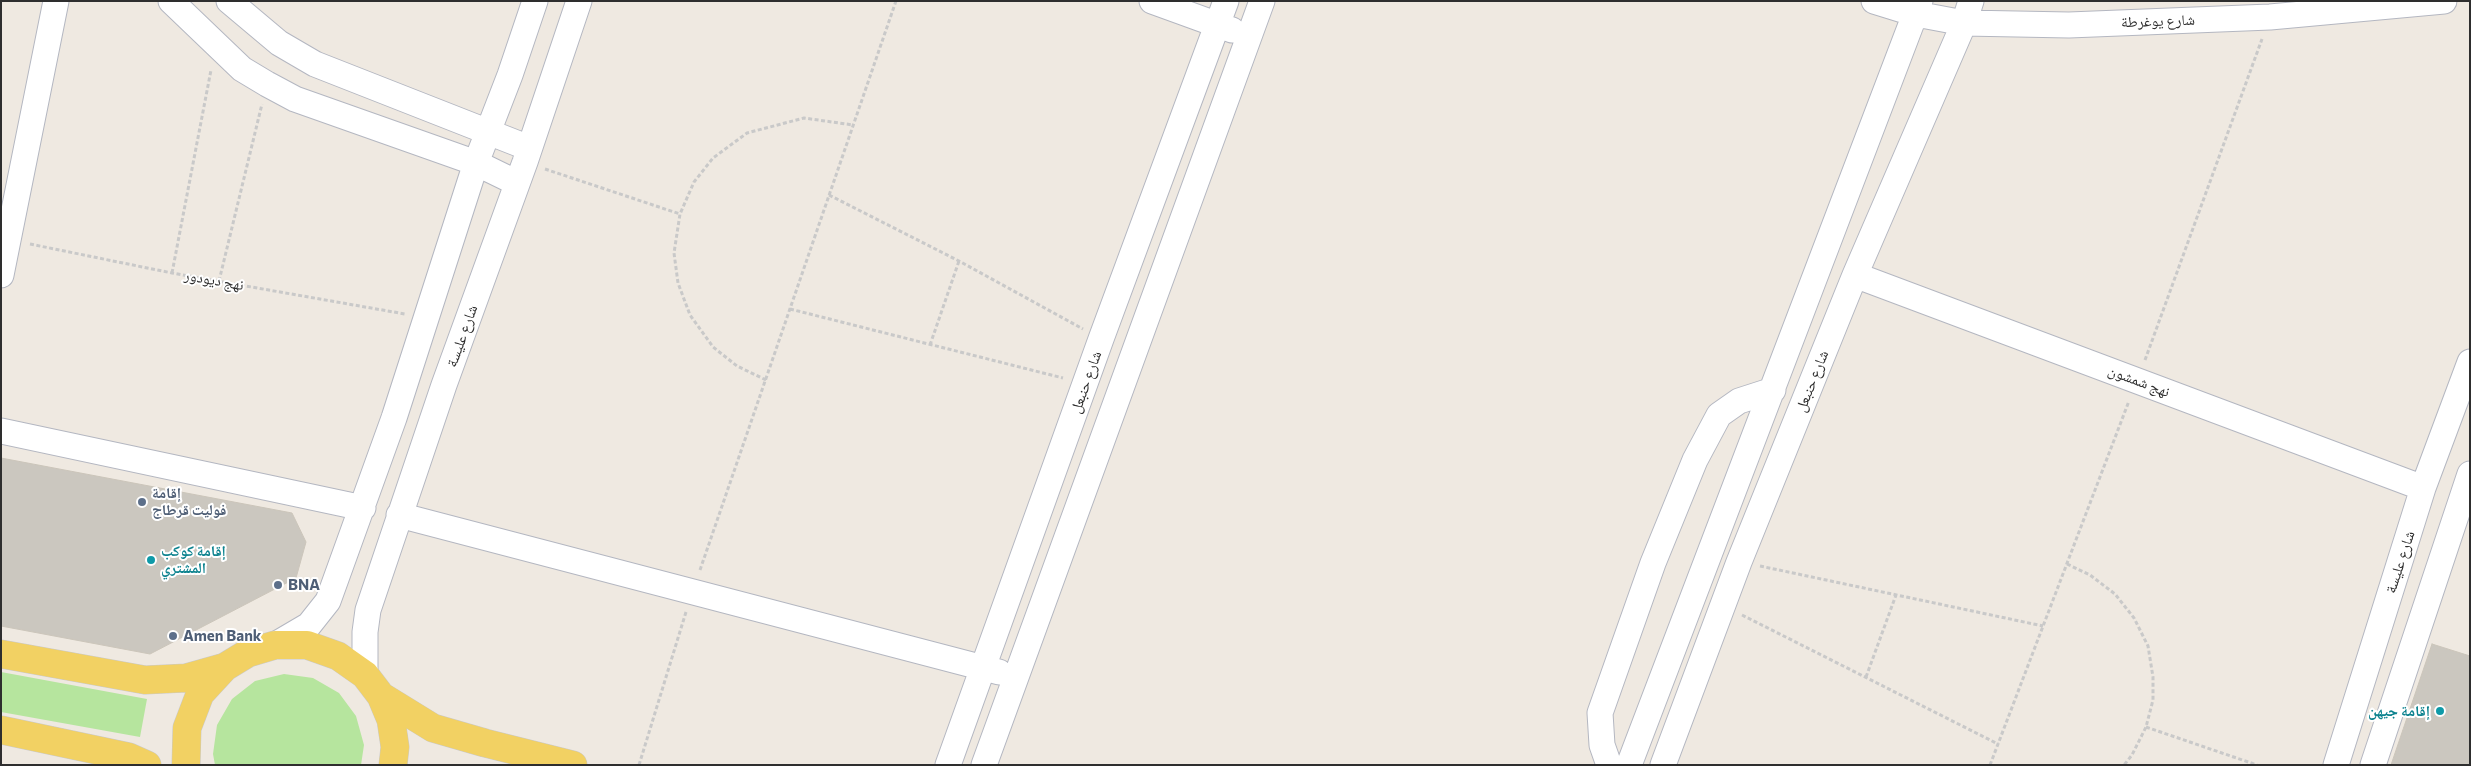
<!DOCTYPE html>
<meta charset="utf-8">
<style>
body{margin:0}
#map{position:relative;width:2471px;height:766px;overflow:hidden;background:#efe9e1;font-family:Commissioner,sans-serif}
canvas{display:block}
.frame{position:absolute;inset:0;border:2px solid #2e2e2e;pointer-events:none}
</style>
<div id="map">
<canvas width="2471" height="766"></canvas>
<div class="frame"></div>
</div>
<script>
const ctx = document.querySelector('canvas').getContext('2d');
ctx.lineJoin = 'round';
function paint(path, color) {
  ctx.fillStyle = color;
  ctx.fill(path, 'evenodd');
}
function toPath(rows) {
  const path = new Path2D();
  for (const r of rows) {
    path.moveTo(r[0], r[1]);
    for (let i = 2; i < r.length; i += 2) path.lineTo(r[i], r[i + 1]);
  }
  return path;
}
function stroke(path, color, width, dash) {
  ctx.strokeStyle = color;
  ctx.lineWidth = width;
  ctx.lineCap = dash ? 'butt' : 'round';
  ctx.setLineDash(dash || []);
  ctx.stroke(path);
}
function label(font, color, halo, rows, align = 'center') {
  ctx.font = font + ' Commissioner,"Noto Naskh Arabic",sans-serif';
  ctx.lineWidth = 4;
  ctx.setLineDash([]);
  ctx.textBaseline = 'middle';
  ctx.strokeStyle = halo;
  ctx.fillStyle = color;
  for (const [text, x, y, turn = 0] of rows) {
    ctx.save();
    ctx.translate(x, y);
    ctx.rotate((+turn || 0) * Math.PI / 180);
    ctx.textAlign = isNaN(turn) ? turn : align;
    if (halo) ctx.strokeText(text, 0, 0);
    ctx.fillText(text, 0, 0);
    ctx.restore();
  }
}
paint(toPath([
 [1,672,147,699,140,737,1,712],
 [284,674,313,678,339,693,356,716,364,745,361,765,215,765,213,754,217,725,232,699,255,681]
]), '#b6e59e');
const building = toPath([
 [1,458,292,513,306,542,296,578,150,654,1,626,1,458],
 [2432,644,2470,656,2470,765,2391,765,2432,644]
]);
paint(building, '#cbc7bf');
stroke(building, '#cbc5ba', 1);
const minor = toPath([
 [171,1,242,69,267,84,295,99,476,163,517,183],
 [229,1,279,43,315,64,529,148],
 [1152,1,1232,30],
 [1874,1,1916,14,1964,23,2069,25,2270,17,2444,1],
 [1,275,56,1],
 [1855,275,2423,488],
 [1,431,363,508],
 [399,515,999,672],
 [275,645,309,625,328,601,394,418,476,163,510,75,535,1],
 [365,675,365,632,368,610,444,385,525,162,579,1],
 [948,765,1101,339,1226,1],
 [984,765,1262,1],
 [1609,765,1602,745,1600,713,1653,563,1695,460,1719,415,1739,401,1773,390],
 [1629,765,1920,1],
 [1663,765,1739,562,1855,275,1964,23,1971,1],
 [2336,765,2423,488,2470,362],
 [2373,765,2470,474]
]);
const major = toPath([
 [1,654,145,680,186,678,225,667],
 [381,696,433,728,485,743,573,765],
 [1,730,129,757,147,765],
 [186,765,187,728,200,694,225,667,248,653,275,645,307,645,338,656,365,675,381,696,391,720,395,747,393,765]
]);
stroke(minor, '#b4b7c1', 27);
stroke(major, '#c9c9c9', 29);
stroke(toPath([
 [545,169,680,214],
 [829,195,959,261,1083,329],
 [30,244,172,273,405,314],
 [172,273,211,70],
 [219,281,262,104],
 [790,309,1063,378],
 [930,345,959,261],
 [2145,360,2262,39],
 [766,380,737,366,713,347,690,315,678,283,674,253,680,214,694,182,713,158,747,133,804,118,853,125],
 [2067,564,2090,575,2115,594,2134,618,2148,646,2153,677,2153,700,2146,727,2132,755,2124,765],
 [1760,566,2043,626],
 [700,570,896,1],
 [1742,615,1998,744],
 [1866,677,1896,595],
 [2146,727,2257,765],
 [639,765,686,612],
 [1990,765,2129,401]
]), '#c9c9c9', 3, [4, 2.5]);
stroke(minor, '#fff', 25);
stroke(major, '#f2d163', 28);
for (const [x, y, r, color] of [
 [142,502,5,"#5c6f8a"],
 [151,560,5,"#0f9aa8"],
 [278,585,5,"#5c6f8a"],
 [173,636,5,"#5c6f8a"],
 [2440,711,5,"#0f9aa8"]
]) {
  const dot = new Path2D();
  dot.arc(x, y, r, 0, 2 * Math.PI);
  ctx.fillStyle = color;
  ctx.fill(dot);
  stroke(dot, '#fff', 2);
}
label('15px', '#2e2e2e', '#fff', [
 ["شارع يوغرطة",2158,21,-2],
 ["نهج ديودور",214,280,10],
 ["شارع عليسة",462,336,-70],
 ["شارع حنبعل",1812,381,-68],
 ["نهج شمشون",2139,381,21],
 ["شارع حنبعل",1086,382,-70],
 ["شارع عليسة",2400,562,-72]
]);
label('bold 15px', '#4e5e75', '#fff', [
 ["إقامة",152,493],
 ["فوليت قرطاج",152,510],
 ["BNA",288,585],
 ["Amen Bank",183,636]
], 'left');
label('bold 15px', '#0d838f', '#fff', [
 ["إقامة كوكب",161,551],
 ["المشتري",161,568],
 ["إقامة جيهن",2430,711,"right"]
], 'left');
</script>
